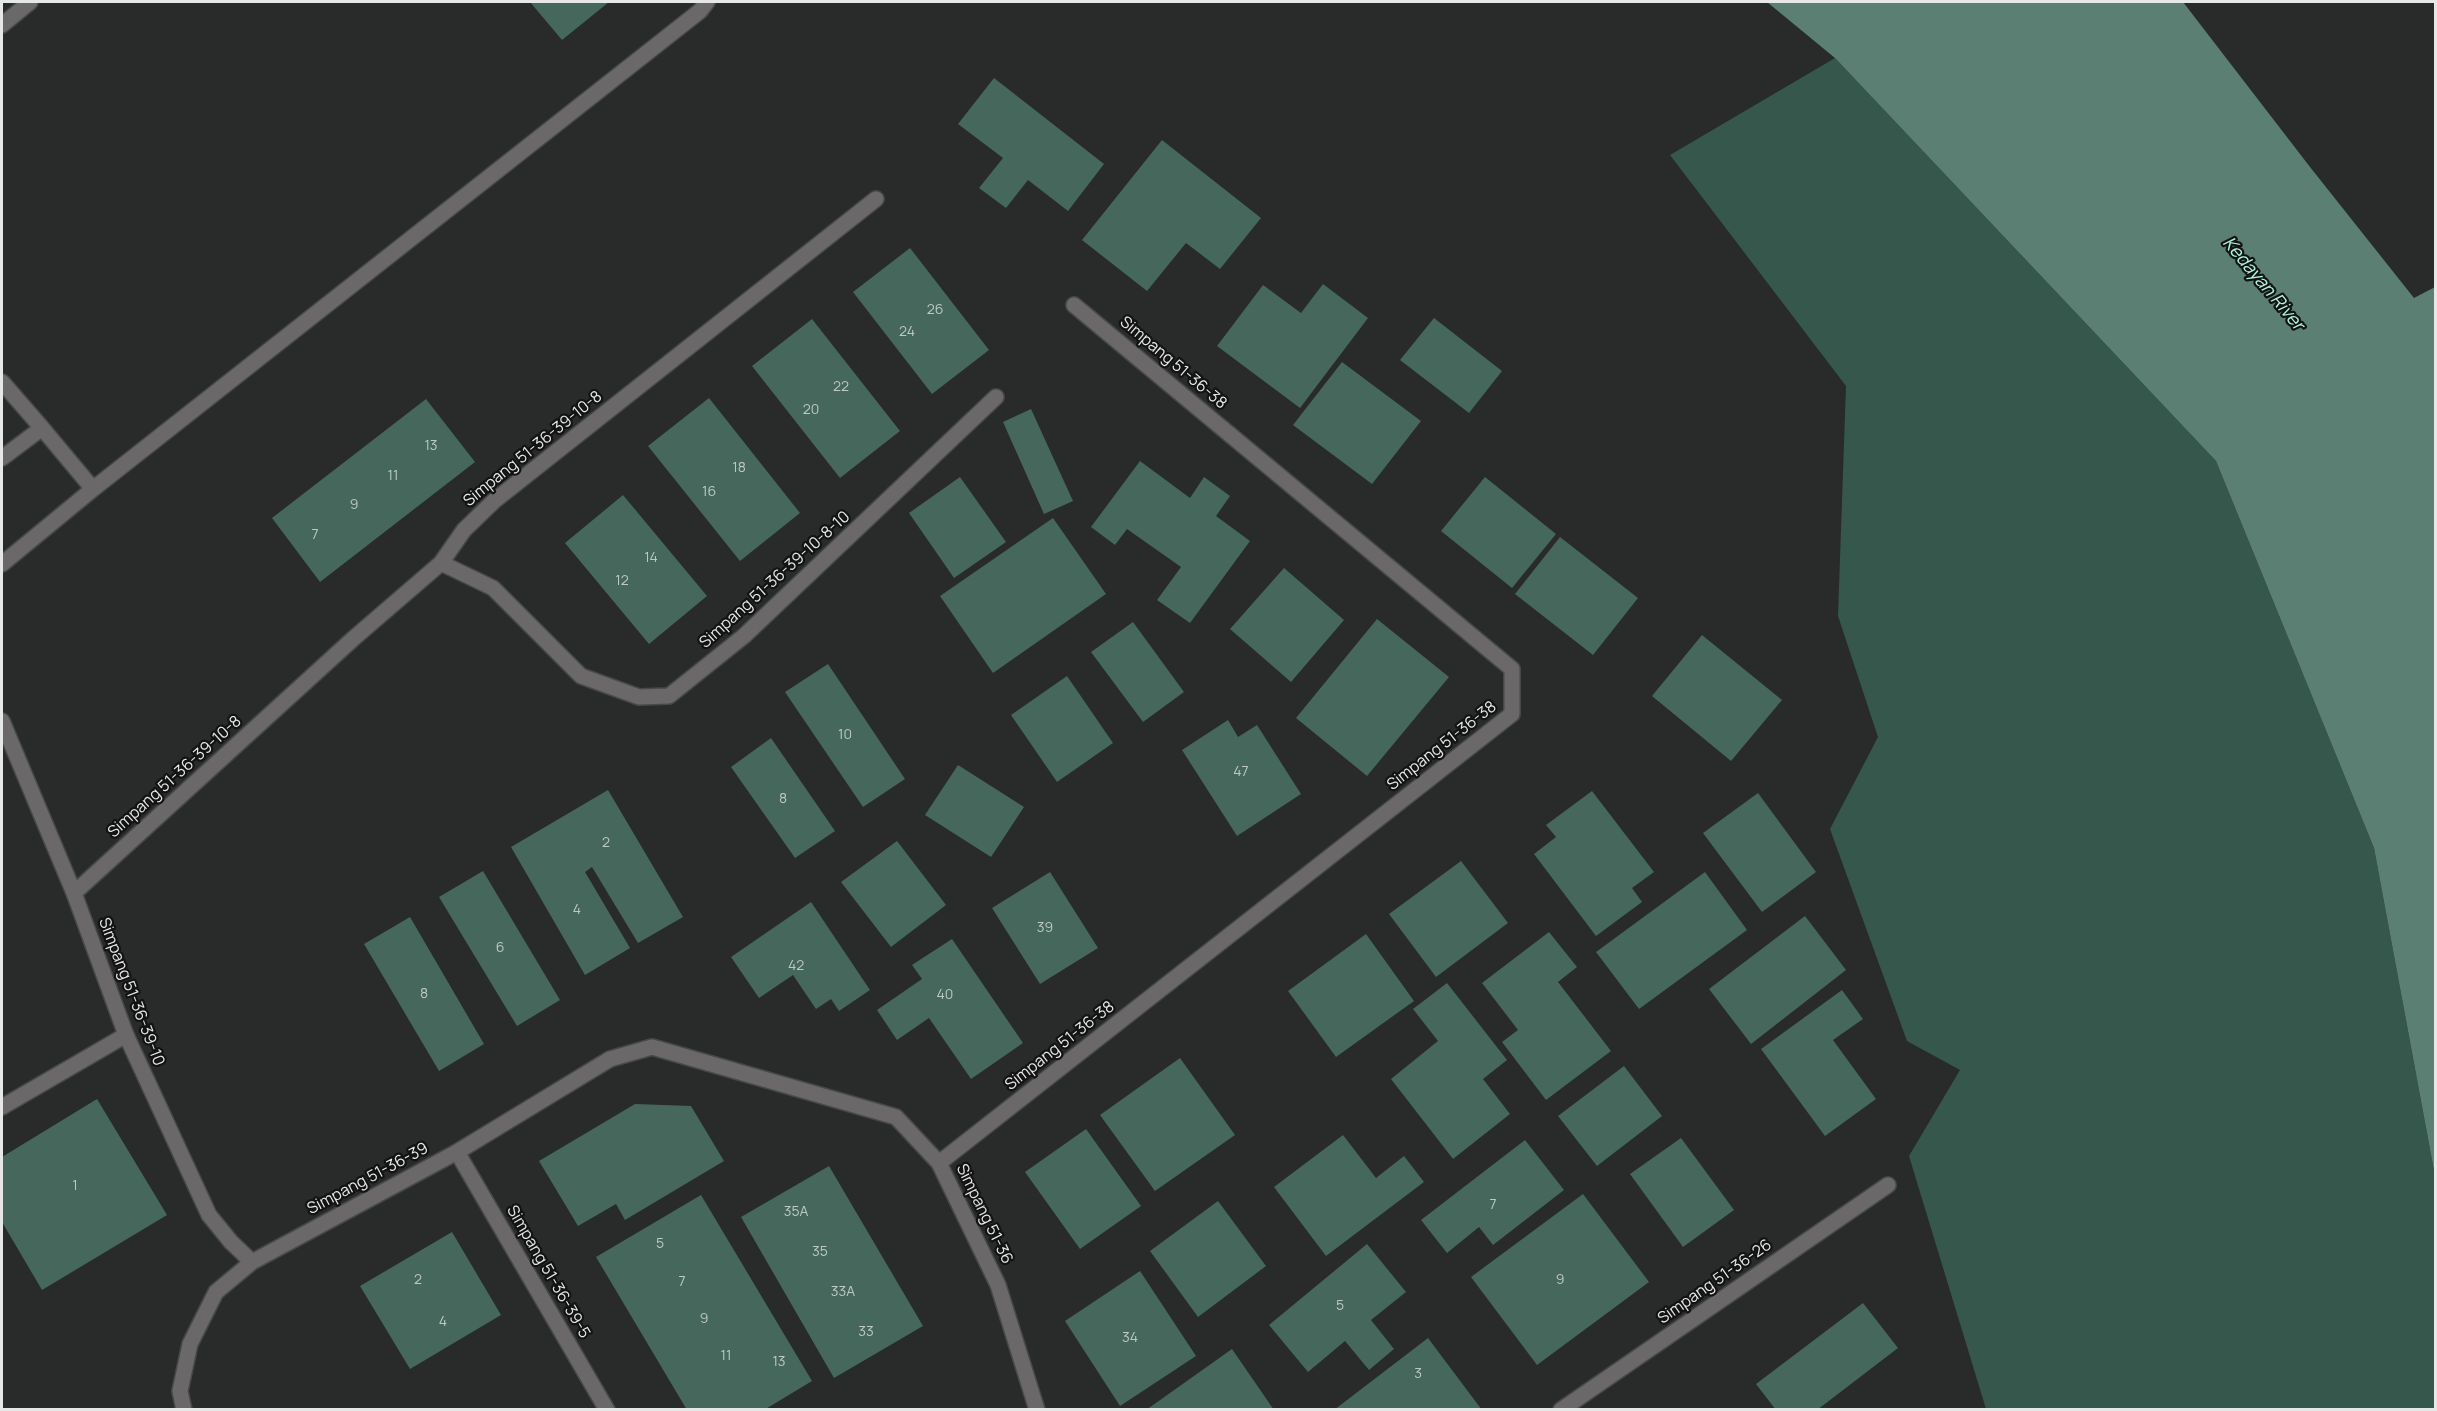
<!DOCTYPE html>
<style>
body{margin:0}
#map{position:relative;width:2437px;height:1411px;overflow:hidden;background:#282b2a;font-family:Manrope,sans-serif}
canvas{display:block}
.frame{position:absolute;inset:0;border:3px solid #e6e8e7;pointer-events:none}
</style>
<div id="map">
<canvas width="2437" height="1411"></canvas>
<div class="frame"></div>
</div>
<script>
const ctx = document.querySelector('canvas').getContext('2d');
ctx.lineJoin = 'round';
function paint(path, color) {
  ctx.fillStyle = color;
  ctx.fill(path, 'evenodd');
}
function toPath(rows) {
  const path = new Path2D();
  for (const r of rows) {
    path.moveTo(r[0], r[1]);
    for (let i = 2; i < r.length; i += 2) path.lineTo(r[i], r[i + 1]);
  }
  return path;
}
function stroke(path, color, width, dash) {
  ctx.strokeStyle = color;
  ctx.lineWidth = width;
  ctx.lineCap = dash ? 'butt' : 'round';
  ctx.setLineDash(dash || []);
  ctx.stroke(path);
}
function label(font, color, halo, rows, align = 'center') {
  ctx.font = font + ' Manrope,sans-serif';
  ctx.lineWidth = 4.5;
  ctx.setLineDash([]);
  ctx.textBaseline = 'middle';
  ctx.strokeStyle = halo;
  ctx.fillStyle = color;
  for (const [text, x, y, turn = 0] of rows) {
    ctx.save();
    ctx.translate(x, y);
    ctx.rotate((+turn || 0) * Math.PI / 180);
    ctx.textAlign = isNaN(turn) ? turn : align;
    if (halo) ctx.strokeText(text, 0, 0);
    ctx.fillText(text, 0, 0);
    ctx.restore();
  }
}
paint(toPath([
 [1835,58,2216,461,2374,848,2435,1176,2435,1409,1986,1409,1909,1156,1960,1070,1907,1041,1830,829,1878,737,1838,616,1846,386,1670,155]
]), '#35574c');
paint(toPath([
 [1767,2,2183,2,2310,167,2414,298,2435,287,2435,1176,2374,848,2216,461,1835,58]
]), '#5c7f74');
paint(toPath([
 [530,2,609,2,562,40],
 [994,78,1104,164,1068,211,1028,180,1006,208,979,188,1003,158,958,124],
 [1162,140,1261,218,1220,269,1186,243,1147,291,1082,240],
 [910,248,989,350,932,394,853,292],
 [1323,284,1368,318,1300,408,1217,346,1263,285,1301,313],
 [1434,318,1502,371,1469,413,1400,360],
 [812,319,900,431,840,478,752,366],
 [1342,362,1421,421,1372,484,1293,425],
 [709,398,800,513,740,561,648,446],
 [426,399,475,462,320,582,272,518],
 [1031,409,1073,501,1044,514,1003,422],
 [1140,461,1190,498,1204,477,1230,496,1216,516,1250,541,1190,623,1157,600,1181,567,1127,529,1115,545,1091,527],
 [960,477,1006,542,954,578,909,513],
 [1485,477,1556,534,1512,588,1441,531],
 [623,495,707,596,649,644,565,543],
 [1053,518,1106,594,993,673,940,596],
 [1560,537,1638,598,1593,655,1515,594],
 [1284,568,1344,620,1291,682,1230,629],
 [1377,619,1449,677,1367,776,1296,718],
 [1133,622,1184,692,1143,722,1091,652],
 [1702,635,1782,700,1731,761,1652,696],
 [828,664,905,779,863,807,785,692],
 [1067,676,1113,743,1057,782,1011,715],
 [1228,720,1238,737,1257,725,1301,794,1237,836,1182,750],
 [771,738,835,831,795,858,731,767],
 [958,765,1024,807,991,857,925,815],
 [608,790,683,917,638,943,592,867,585,872,630,948,585,975,511,847],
 [1592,791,1654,872,1632,888,1642,902,1596,936,1534,854,1556,837,1546,825],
 [1758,793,1816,872,1762,912,1703,833],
 [897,841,946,905,891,947,841,882],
 [1461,861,1508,923,1436,977,1389,914],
 [483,871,560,1000,517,1026,439,897],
 [1050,872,1098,948,1040,984,992,908],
 [1705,872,1747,930,1639,1009,1596,952],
 [811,902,870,990,839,1011,831,999,816,1009,793,975,759,998,731,957],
 [1805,916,1846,970,1751,1044,1709,989],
 [410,917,484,1044,439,1071,364,944],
 [1549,932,1577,967,1558,982,1611,1051,1546,1100,1502,1042,1518,1030,1482,983],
 [1366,934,1414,1001,1336,1057,1288,991],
 [952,939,1023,1043,971,1079,929,1018,897,1040,877,1010,922,979,912,965],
 [1447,983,1507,1060,1483,1079,1510,1114,1453,1159,1391,1079,1438,1041,1413,1009],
 [1842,990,1863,1019,1833,1040,1876,1099,1825,1136,1761,1049],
 [1180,1058,1235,1135,1155,1191,1100,1115],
 [1624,1066,1662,1116,1597,1166,1558,1116],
 [97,1099,167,1215,42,1290,2,1222,2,1157],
 [635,1104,691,1106,724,1161,625,1220,616,1204,578,1226,539,1161],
 [1086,1129,1141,1206,1080,1249,1025,1172],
 [1343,1135,1376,1178,1404,1156,1424,1182,1326,1256,1274,1187],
 [1681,1138,1734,1210,1683,1247,1630,1174],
 [1525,1140,1564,1190,1493,1245,1479,1227,1447,1253,1421,1220],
 [829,1166,923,1326,834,1378,741,1217],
 [1583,1194,1649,1282,1537,1365,1471,1277],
 [701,1195,812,1381,764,1410,687,1410,596,1257],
 [1218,1201,1266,1266,1198,1317,1150,1251],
 [452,1232,501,1315,410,1369,360,1286],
 [1367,1244,1406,1292,1371,1320,1394,1349,1369,1370,1345,1341,1308,1372,1269,1325],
 [1140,1271,1196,1356,1120,1406,1065,1321],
 [1863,1303,1898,1348,1817,1410,1776,1410,1756,1384],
 [1428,1338,1482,1410,1334,1410],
 [1232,1349,1274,1410,1146,1410]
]), '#45675c');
const lane = toPath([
 [2,1107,126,1035],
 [457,1152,607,1410]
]);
const street = toPath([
 [2,25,30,2],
 [2,382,42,428,2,458],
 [42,428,93,489],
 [441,563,493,588,581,676,639,697,669,696,744,636,996,397],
 [2,564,93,489,700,11,707,2],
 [2,721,74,893,126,1035,209,1215,231,1242,252,1262],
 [74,893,354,638,441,563,464,530,494,501,876,199],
 [939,1163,1512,714,1512,669,1074,305],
 [184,1410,180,1391,190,1344,216,1292,252,1262,457,1152,610,1059,652,1047,896,1117,939,1163,998,1285,1037,1410],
 [1561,1410,1888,1185]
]);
stroke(lane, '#464948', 18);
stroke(street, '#464948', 18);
stroke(lane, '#6a6868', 15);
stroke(street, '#6a6868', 15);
label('14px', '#bec8c4', null, [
 ["26",935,310],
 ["24",907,332],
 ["22",841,387],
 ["20",811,410],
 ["13",431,446],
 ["18",739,468],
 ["11",393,476],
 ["16",709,492],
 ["9",354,505],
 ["7",315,535],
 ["14",651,558],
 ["12",622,581],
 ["10",845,735],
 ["47",1241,772],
 ["8",783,799],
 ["2",606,843],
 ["4",577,910],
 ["39",1045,928],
 ["6",500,948],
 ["42",796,966],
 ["8",424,994],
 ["40",945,995],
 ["1",75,1186],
 ["7",1493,1205],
 ["35A",796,1212],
 ["5",660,1244],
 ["35",820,1252],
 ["2",418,1280],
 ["9",1560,1280],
 ["7",682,1282],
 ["33A",843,1292],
 ["5",1340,1306],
 ["9",704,1319],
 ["4",443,1322],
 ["33",866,1332],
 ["34",1130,1338],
 ["11",726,1356],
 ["13",779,1362],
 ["3",1418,1374]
]);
label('16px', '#e6e8e7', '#121312', [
 ["Simpang 51-36-38",1173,363,40],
 ["Simpang 51-36-39-10-8",533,449,-39],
 ["Simpang 51-36-39-10-8-10",775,580,-42],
 ["Simpang 51-36-38",1442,746,-38],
 ["Simpang 51-36-39-10-8",175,777,-42],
 ["Simpang 51-36-39-10",131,992,69],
 ["Simpang 51-36-38",1060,1046,-38],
 ["Simpang 51-36-39",368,1179,-28],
 ["Simpang 51-36",984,1214,64],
 ["Simpang 51-36-39-5",548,1272,60],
 ["Simpang 51-36-26",1715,1282,-35]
]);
label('italic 18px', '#b1f5df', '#121312', [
 ["Kedayan River",2263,284,50]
]);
</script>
